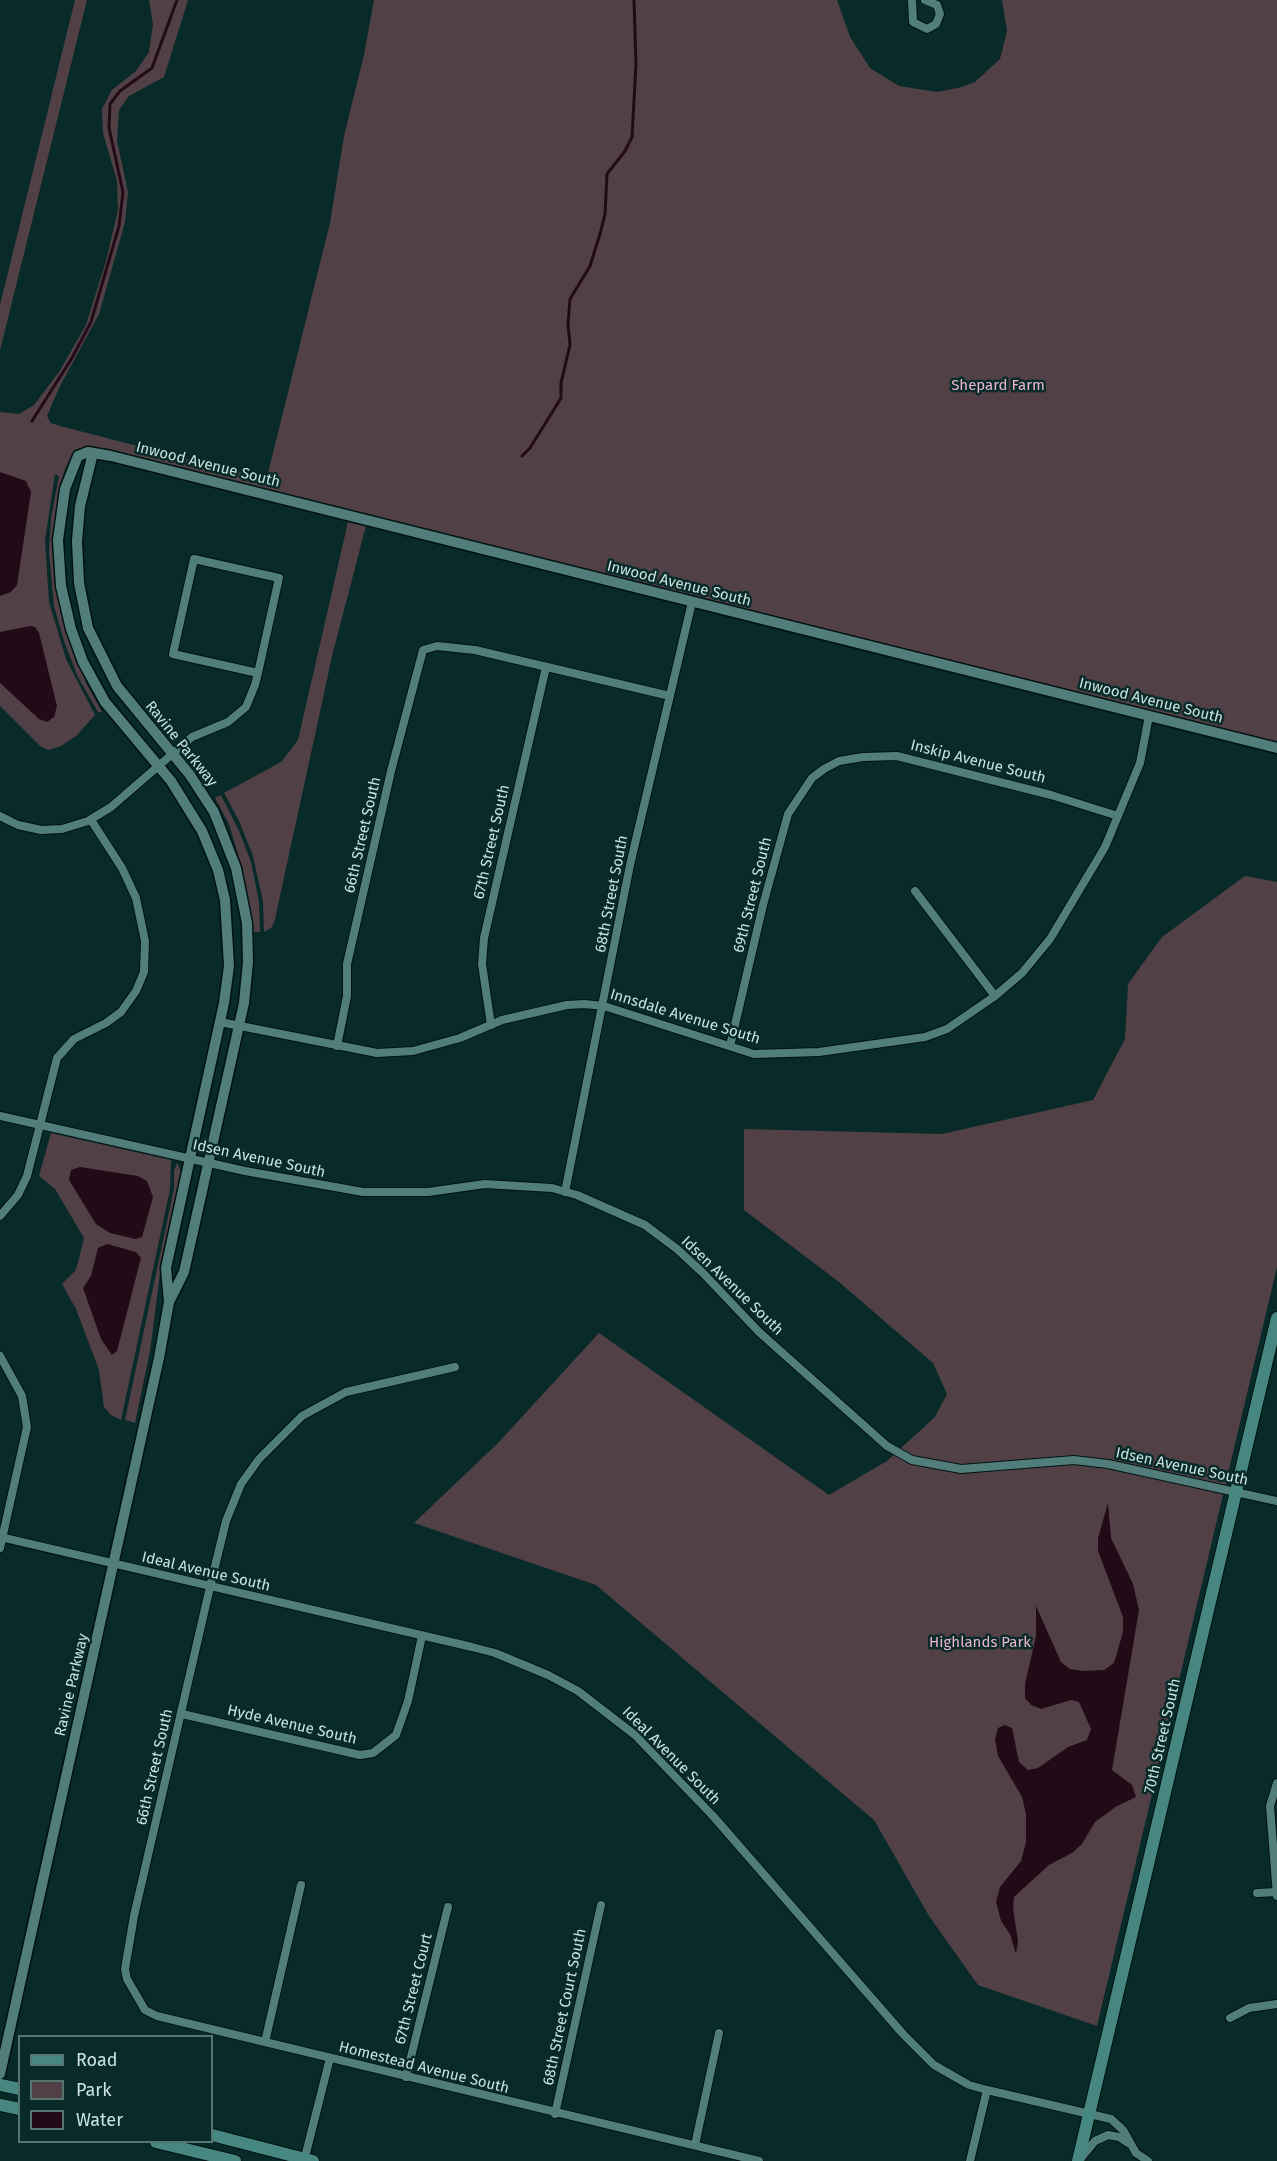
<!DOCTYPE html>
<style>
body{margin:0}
#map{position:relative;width:1277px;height:2161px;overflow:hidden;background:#082b29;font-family:"Fira Sans",sans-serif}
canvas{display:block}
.legend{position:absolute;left:18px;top:2035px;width:195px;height:108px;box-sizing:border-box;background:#082b29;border:2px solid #567472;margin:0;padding:8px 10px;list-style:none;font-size:18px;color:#cbe2e0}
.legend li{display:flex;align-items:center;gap:12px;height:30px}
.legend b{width:30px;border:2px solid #567472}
</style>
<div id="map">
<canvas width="1277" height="2161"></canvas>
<ul class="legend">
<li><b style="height:8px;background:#478782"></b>Road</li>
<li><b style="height:16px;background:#524047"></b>Park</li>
<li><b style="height:16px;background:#220b16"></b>Water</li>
</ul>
</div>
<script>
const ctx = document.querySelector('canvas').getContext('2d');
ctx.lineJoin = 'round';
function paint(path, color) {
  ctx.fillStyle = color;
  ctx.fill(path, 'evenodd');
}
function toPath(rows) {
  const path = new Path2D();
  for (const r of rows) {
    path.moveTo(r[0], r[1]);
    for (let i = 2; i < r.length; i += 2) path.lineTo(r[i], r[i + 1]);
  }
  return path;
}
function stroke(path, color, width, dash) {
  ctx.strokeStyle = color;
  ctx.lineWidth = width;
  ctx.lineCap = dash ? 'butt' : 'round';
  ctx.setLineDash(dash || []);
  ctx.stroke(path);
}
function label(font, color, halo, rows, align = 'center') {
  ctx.font = font + ' "Fira Sans",sans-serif';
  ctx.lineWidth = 5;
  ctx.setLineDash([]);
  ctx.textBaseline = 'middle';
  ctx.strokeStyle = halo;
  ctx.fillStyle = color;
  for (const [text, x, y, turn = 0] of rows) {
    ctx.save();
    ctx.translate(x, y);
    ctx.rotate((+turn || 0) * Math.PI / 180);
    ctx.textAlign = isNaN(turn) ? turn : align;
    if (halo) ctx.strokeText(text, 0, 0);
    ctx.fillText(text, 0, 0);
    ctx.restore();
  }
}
paint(toPath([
 [75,0,87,0,0,350,0,305],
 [149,0,188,0,164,77,129,96,119,110,117,141,128,192,125,222,99,314,59,388,47,416,51,423,60,426,262,478,268,473,330,223,344,136,364,55,374,0,837,0,850,37,870,68,899,86,937,92,962,87,975,82,1000,59,1007,31,1002,0,1277,0,1277,743,88,446,74,450,64,472,55,518,54,569,66,632,86,683,102,712,98,712,78,677,64,641,54,606,49,552,51,518,59,476,55,474,45,540,49,602,66,659,95,715,76,736,61,746,49,750,40,746,0,706,0,412,19,414,34,405,59,372,86,325,106,261,118,210,117,181,103,133,102,109,112,90,136,71,149,52,153,24],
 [348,522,366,526,333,652,275,919,272,927,264,932,263,901,253,856,239,821,224,793,281,762,298,740],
 [221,795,239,831,251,862,259,902,260,932,253,932,241,865,229,824,215,798],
 [1245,876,1277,882,1277,1267,1097,2026,978,1985,929,1916,874,1820,596,1585,414,1523,498,1443,599,1333,829,1495,887,1461,935,1417,947,1394,933,1363,839,1282,744,1210,744,1129,942,1134,1093,1100,1125,1039,1128,984,1162,937],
 [51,1133,171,1160,170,1189,121,1420,111,1415,104,1407,99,1370,76,1309,62,1284,76,1270,84,1238,55,1189,39,1176],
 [177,1163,181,1172,162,1258,150,1351,135,1423,125,1420,174,1189,174,1171]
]), '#524047');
paint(toPath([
 [0,472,26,481,31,492,17,585,11,592,0,596],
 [30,626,35,627,39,633,57,706,54,717,47,722,39,719,0,683,0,632],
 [80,1167,138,1176,147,1181,153,1197,142,1237,135,1239,110,1233,96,1224,69,1180,71,1170],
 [107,1244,136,1252,141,1258,117,1351,112,1355,101,1339,83,1288,91,1276,98,1248],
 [1108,1503,1111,1538,1133,1584,1139,1610,1112,1770,1132,1785,1136,1797,1117,1806,1095,1822,1082,1844,1072,1853,1049,1865,1014,1897,1013,1908,1018,1941,1016,1954,1010,1934,1001,1921,996,1902,1000,1887,1021,1861,1026,1842,1026,1814,1022,1797,998,1756,995,1739,998,1728,1005,1725,1012,1728,1019,1762,1028,1770,1038,1768,1068,1747,1087,1740,1091,1729,1079,1702,1071,1700,1041,1709,1031,1705,1025,1698,1025,1684,1036,1636,1036,1606,1061,1662,1070,1669,1084,1671,1104,1670,1114,1663,1123,1632,1123,1617,1098,1551,1098,1538]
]), '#220b16');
stroke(toPath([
 [32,421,72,358,91,322,119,226,123,192,109,128,110,104,120,91,152,68,177,0],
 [522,456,530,448,561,398,561,383,570,345,568,324,570,299,590,266,600,234,605,214,607,174,625,151,632,137,636,64,634,0]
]), '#220b16', 3);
const minor = toPath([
 [912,0,913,22,927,29,936,24,940,14,937,5,925,0],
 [0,816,18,825,41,830,62,829,88,821,111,807,192,737,228,722,246,707,255,685,258,673,279,578,194,559,173,654,258,673],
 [915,891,995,996],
 [220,1022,377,1053,413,1051,460,1038,502,1020,567,1005,584,1004,604,1006,754,1054,819,1052,925,1037,947,1029,995,996,1022,973,1050,939,1105,847,1140,763,1149,716],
 [491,1025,482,964,484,938,546,667],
 [337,1046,347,996,347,964,391,771,423,650,437,646,475,650,670,696],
 [730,1046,763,905,788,814,812,778,824,769,839,761,863,757,897,756,1051,795,1118,816],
 [0,1116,245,1171,363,1192,428,1192,485,1184,552,1188,577,1195,645,1225,677,1249,703,1273,759,1332,887,1446,912,1460,961,1469,1074,1460,1108,1464,1277,1501],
 [565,1192,630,865,692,602],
 [0,1216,18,1195,27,1176,57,1058,74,1039,106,1023,121,1012,136,991,144,972,145,941,136,898,122,868,91,820],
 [0,1356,22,1396,27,1427,0,1548],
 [455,1367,346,1392,302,1416,259,1459,241,1484,226,1521,210,1587,134,1916,125,1969,127,1979,145,2010,157,2016,759,2161],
 [0,1537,472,1647,495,1653,548,1675,578,1691,635,1735,713,1816,903,2034,934,2065,969,2085,987,2090,1111,2119,1123,2130,1136,2153,1148,2161],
 [182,1714,360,1755,373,1753,396,1735,408,1701,422,1636],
 [1277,1783,1270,1806,1277,1896],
 [1257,1893,1277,1892],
 [1230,2018,1249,2008,1277,2004],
 [265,2042,301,1885],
 [406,2077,448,1907],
 [555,2114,601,1905],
 [695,2145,719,2033],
 [1081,2158,1095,2141,1108,2135,1119,2137,1128,2143],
 [304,2161,330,2058],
 [970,2161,987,2090]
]);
const tertiary = toPath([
 [93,453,80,506,77,541,79,583,88,628,117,686,190,775,214,812,236,868,247,923,248,962,244,1003,184,1272,169,1302],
 [0,2074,159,1358,169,1302,166,1268,224,1003,229,966,225,900,218,870,202,831,171,781,105,702,83,662,71,629,61,586,58,540,65,489,78,456,88,452,111,456,1277,748]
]);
const secondary = toPath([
 [0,2085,20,2089],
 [0,2105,20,2109],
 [212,2135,313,2161],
 [156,2142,235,2161],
 [1078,2161,1277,1318]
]);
stroke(minor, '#001211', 10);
stroke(tertiary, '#001211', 13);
stroke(secondary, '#001211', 14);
stroke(minor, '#517e7a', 8);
stroke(tertiary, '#517e7a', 10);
stroke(secondary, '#478782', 12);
label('15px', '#eeb5cd', '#082b29', [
 ["Shepard Farm",998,386],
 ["Highlands Park",980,1643]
]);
label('15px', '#cbe2e0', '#082b29', [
 ["Inwood Avenue South",208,465,14],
 ["Inwood Avenue South",679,584,14],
 ["Inwood Avenue South",1151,701,14],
 ["Ravine Parkway",181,744,51],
 ["Inskip Avenue South",978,762,14],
 ["66th Street South",363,835,-77],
 ["67th Street South",492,842,-77],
 ["68th Street South",612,894,-79],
 ["69th Street South",753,895,-76],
 ["Innsdale Avenue South",685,1017,17],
 ["Idsen Avenue South",259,1159,12],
 ["Idsen Avenue South",732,1286,44],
 ["Idsen Avenue South",1182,1467,12],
 ["Ideal Avenue South",206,1572,13],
 ["Ravine Parkway",72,1685,-77],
 ["Hyde Avenue South",292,1725,13],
 ["70th Street South",1163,1736,-77],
 ["Ideal Avenue South",671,1756,45],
 ["66th Street South",155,1767,-77],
 ["67th Street Court",414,1989,-76],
 ["68th Street Court South",565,2007,-78],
 ["Homestead Avenue South",424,2068,14]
]);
</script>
